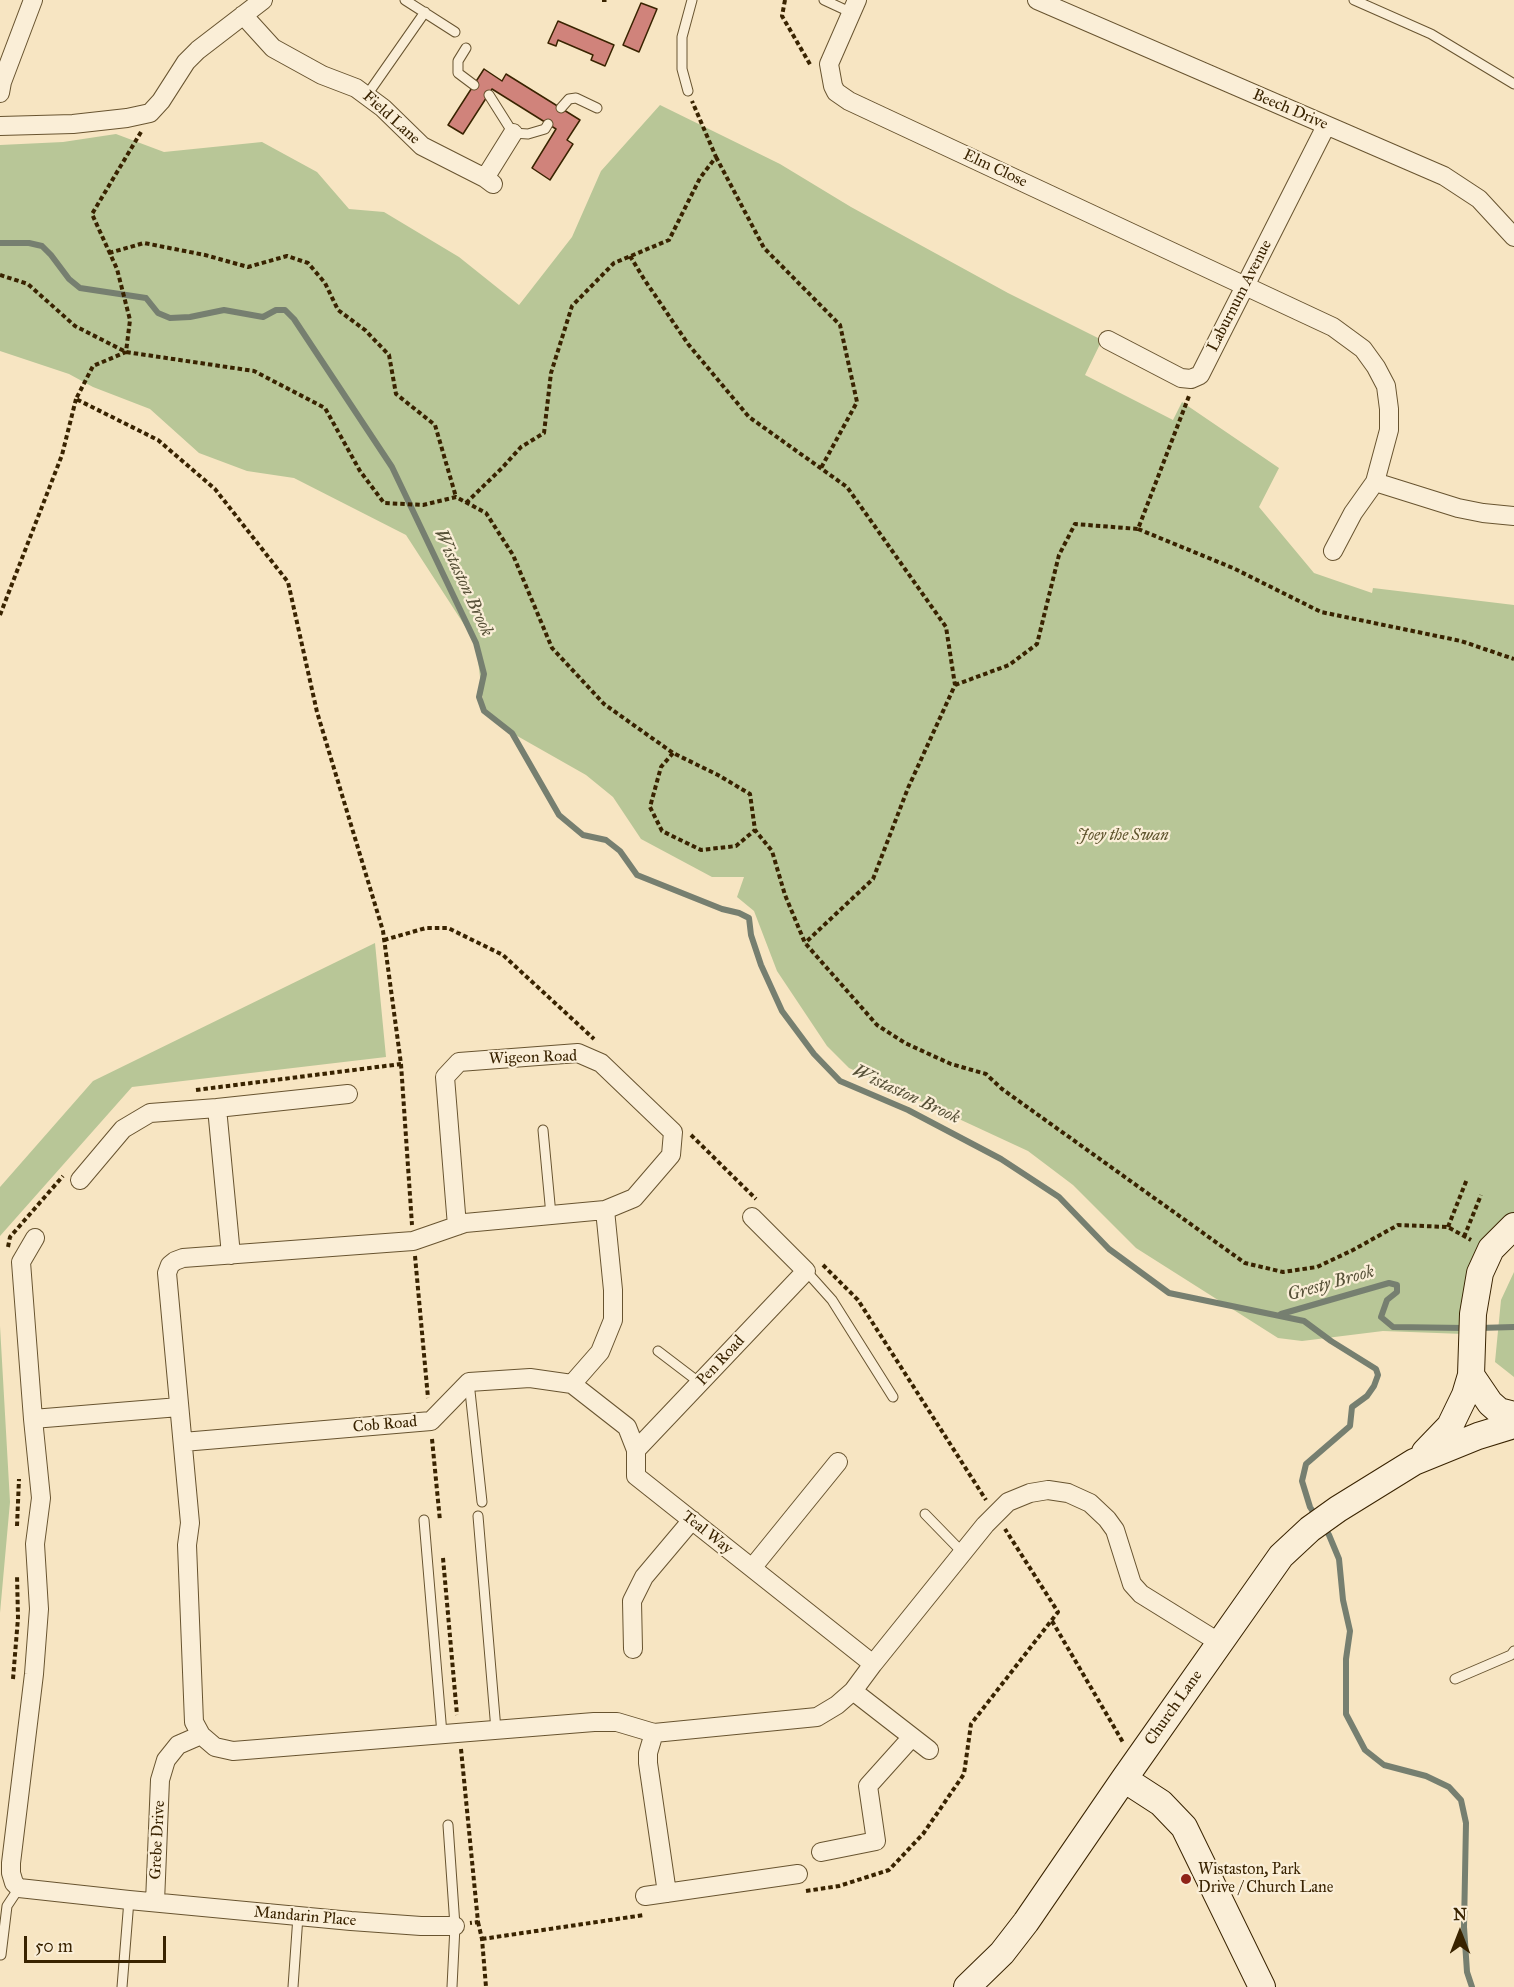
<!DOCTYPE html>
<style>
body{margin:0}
#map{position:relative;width:1514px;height:1987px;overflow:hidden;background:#f7e5c2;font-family:"IM FELL Great Primer",serif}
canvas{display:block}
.north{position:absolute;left:1430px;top:1903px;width:60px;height:60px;-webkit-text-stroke:4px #faeed7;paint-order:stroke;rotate:0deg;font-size:16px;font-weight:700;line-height:24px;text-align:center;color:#392300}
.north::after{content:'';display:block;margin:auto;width:21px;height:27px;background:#392300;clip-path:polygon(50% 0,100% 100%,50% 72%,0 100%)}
.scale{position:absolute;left:24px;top:1936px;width:142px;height:27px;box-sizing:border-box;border:3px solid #392300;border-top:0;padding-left:8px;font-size:18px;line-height:21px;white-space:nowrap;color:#392300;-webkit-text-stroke:4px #faeed7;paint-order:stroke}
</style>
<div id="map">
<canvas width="1514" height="1987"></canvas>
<div class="north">N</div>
<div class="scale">50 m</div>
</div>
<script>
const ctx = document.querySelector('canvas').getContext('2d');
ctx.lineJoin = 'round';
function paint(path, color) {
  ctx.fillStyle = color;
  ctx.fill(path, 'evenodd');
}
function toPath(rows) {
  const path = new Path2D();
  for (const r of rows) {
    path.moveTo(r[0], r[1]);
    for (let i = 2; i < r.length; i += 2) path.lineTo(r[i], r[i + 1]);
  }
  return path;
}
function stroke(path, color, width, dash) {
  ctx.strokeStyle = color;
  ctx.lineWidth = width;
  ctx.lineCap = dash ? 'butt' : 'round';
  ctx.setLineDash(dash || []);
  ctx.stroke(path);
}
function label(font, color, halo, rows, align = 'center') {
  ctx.font = font + ' "IM FELL Great Primer",serif';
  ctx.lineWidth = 4.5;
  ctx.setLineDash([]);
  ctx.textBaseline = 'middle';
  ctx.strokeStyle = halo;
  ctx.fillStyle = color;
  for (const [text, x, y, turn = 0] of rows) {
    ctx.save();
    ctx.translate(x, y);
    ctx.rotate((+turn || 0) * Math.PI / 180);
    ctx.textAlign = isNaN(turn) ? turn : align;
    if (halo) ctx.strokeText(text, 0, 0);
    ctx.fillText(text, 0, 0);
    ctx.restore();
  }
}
paint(toPath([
 [660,105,780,164,851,207,1008,293,1102,340,1085,375,1173,420,1182,402,1279,468,1259,507,1314,573,1372,593,1373,588,1514,605,1514,1226,1464,1334,1383,1331,1302,1341,1278,1338,1136,1248,1073,1185,1028,1151,849,1068,827,1046,777,971,754,911,737,897,744,877,712,877,641,839,613,797,586,775,512,733,484,711,476,643,406,535,294,478,247,471,199,453,150,409,93,387,69,374,0,351,0,145,63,142,116,134,164,152,262,142,317,172,349,209,384,212,459,257,519,305,572,237,601,171],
 [375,943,386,1057,132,1087,0,1236,0,1187,93,1081],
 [1514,1272,1514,1377,1495,1362,1501,1300],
 [0,1326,10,1502,0,1613]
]), '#b8c697');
stroke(toPath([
 [0,243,29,243,42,246,51,255,69,279,80,288,146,298,158,313,170,318,190,317,224,310,263,317,276,310,285,310,294,319,392,467,476,643,484,674,479,697,484,711,512,733,559,815,583,835,606,840,620,851,637,875,722,909,739,913,749,918,751,935,761,965,782,1011,814,1054,840,1081,908,1110,1001,1159,1059,1197,1109,1249,1169,1293,1304,1321,1331,1341,1376,1369,1378,1375,1374,1386,1367,1396,1352,1407,1350,1426,1306,1464,1302,1481,1310,1507,1317,1518],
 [1281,1314,1389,1283,1397,1285,1397,1292,1387,1300,1381,1317,1393,1327,1465,1328],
 [1479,1328,1514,1327],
 [1323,1526,1329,1535,1339,1559,1343,1600,1350,1631,1346,1659,1346,1714,1365,1750,1384,1765,1426,1776,1449,1787,1461,1800,1466,1823,1464,1927,1467,1972,1472,1987]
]), '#767f70', 6);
const building = toPath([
 [641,3,657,9,639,52,623,45,641,3],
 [558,21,614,45,605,66,591,60,593,55,558,40,556,46,548,43,558,21],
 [484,69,502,81,506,74,580,120,567,140,573,144,550,180,532,168,556,129,492,89,463,134,448,125,484,69]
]);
paint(building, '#d0837b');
stroke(building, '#392300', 1.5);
const lane = toPath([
 [405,0,455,32],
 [824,0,852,13],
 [1354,0,1431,34,1514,84],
 [466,48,458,61,458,73,474,85],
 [688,91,682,69,682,37,692,0],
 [367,95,425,12],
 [489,95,513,133,528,134,545,129,548,124],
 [561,108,569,99,576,98,597,108],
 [543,1130,551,1215],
 [806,1271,832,1300,893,1397],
 [658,1351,700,1383],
 [469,1382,482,1502],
 [925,1514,963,1553],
 [478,1516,496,1730],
 [424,1520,442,1734],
 [1455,1679,1511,1655,1514,1651],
 [448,1825,455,1926,452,1987],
 [1,1955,7,1906,19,1888],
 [122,1987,129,1900],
 [293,1987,298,1916]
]);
const street = toPath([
 [857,0,829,64,833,86,836,92,849,101,1333,327,1363,349,1376,367,1386,386,1389,409,1389,430,1375,482,1353,513,1333,551],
 [1037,0,1444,176,1479,199,1514,237],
 [243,15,273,48,322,75,356,88,383,108,422,146,485,178,493,184],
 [0,93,2,82,33,0],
 [0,126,73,124,127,118,150,113,161,101,186,62,198,50,263,0],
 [485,178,513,133],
 [1108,340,1181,378,1191,379,1200,375,1326,126],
 [1375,482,1458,508,1483,513,1514,516],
 [80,1180,123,1129,150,1113,217,1108],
 [457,1226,445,1077,459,1062,578,1053,601,1063,673,1132,671,1155,634,1198,605,1210],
 [35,1238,21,1262,33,1419,179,1407],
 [231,1255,217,1108,348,1094],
 [572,1384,600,1352,613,1320,613,1290,605,1210,465,1223,413,1241,183,1258,175,1261,170,1265,167,1273,190,1523,187,1545,194,1722,201,1735,215,1747,233,1751,594,1722,617,1722,654,1733,817,1717,837,1705,853,1691,873,1664,985,1525,1008,1502,1030,1493,1048,1490,1068,1493,1090,1503,1107,1519,1115,1530,1132,1584,1141,1594,1220,1643],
 [33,1419,41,1498,35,1544,39,1609,34,1674,11,1863,11,1873,14,1883,19,1888,129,1900,351,1921,421,1926,455,1926],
 [183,1442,431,1421,469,1382,530,1378,572,1384,627,1427,636,1450,636,1476,873,1664],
 [636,1450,806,1271,752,1217],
 [752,1568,838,1462],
 [633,1649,632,1601,644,1577,692,1520],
 [853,1691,929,1750],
 [654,1733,648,1753,648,1763,667,1893],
 [821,1852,876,1841,868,1786,912,1737],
 [645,1896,798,1874],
 [155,1902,160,1780,166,1760,178,1745,201,1735]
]);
const secondary = toPath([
 [1471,1375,1490,1403,1499,1411,1514,1415],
 [1425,1452,1450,1426,1465,1395,1471,1375,1473,1314,1480,1273,1491,1249,1514,1226],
 [1124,1779,1161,1803,1184,1827,1262,1987],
 [967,1987,1002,1953,1026,1922,1124,1779,1281,1556,1310,1529,1338,1509,1414,1462,1478,1436,1514,1425]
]);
stroke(lane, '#685430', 11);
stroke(street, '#685430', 20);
stroke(secondary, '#392300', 28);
stroke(toPath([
 [602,0,609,0],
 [785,0,782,16,811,66],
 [141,132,92,214,117,269,130,320,126,352,93,366,76,399,158,440,215,489,288,582,317,712,383,931,401,1064,412,1225],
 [716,157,764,248,840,325,857,402,821,468],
 [109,253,144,243,205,255,248,267,287,256,308,263,325,283,338,310,365,330,389,355,396,394,435,425,456,497],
 [630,256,644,279,688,344,749,417,847,487,946,627,955,685,908,788,873,879,805,943],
 [0,275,28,284,75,326,126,352,254,371,325,408,360,471,384,503,423,505,456,497,486,513,513,555,552,648,604,704,673,753,718,775,750,794,755,830,772,851,785,895,805,943,877,1025,905,1043,951,1064,986,1074,1002,1089,1245,1263,1283,1272,1317,1267,1353,1250,1398,1225,1448,1227,1471,1240],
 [466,503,502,468,521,447,544,433,551,373,572,306,614,263,669,240,700,178,716,157,692,101],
 [1138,529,1233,568,1321,612,1461,641,1514,659],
 [0,615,62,455,76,399],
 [955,685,1009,665,1037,644,1059,555,1075,524,1138,529,1189,396],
 [673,753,661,767,650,807,662,831,701,850,736,846,755,830],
 [384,940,426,928,448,928,503,955,594,1039],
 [196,1090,401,1064],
 [691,1135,756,1199],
 [1448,1227,1467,1179],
 [1464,1237,1481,1195],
 [8,1247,10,1237,63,1176],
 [415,1256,428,1398],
 [823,1265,858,1300,986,1500],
 [432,1439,440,1521],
 [17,1526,19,1479],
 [443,1558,457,1715],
 [1052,1621,1124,1744],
 [13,1679,18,1618,17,1575],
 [461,1749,478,1922,470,1923],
 [806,1891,839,1886,889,1870,923,1834,964,1774,971,1724,1058,1612,1005,1529],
 [478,1922,482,1939,486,1987],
 [482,1939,644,1915]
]), '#392300', 4, [4.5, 3]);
stroke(lane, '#faeed7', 9);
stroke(street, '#faeed7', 18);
stroke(secondary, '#faeed7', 26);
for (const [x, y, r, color] of [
 [1186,1879,6,"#8f2418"]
]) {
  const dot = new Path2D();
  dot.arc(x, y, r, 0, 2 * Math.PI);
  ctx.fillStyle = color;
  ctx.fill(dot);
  stroke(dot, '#faeed7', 2);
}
label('16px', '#392300', '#faeed7', [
 ["Beech Drive",1290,110,23],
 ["Field Lane",391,118,42],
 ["Elm Close",995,169,25],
 ["Laburnum Avenue",1240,296,-63],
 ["Wigeon Road",533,1058,-2],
 ["Pen Road",721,1361,-47],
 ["Cob Road",385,1425,-5],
 ["Teal Way",707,1533,38],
 ["Church Lane",1174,1708,-55],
 ["Grebe Drive",158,1840,-87],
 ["Mandarin Place",305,1917,5]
]);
label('italic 16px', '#5f542d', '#faeed7', [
 ["Joey the Swan",1123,836]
]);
label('16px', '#392300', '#faeed7', [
 ["Wistaston, Park",1198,1870],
 ["Drive / Church Lane",1198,1888]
], 'left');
label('italic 18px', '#575138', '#faeed7', [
 ["Wistaston Brook",463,583,65],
 ["Wistaston Brook",906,1095,25],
 ["Gresty Brook",1331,1284,-16]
]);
</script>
